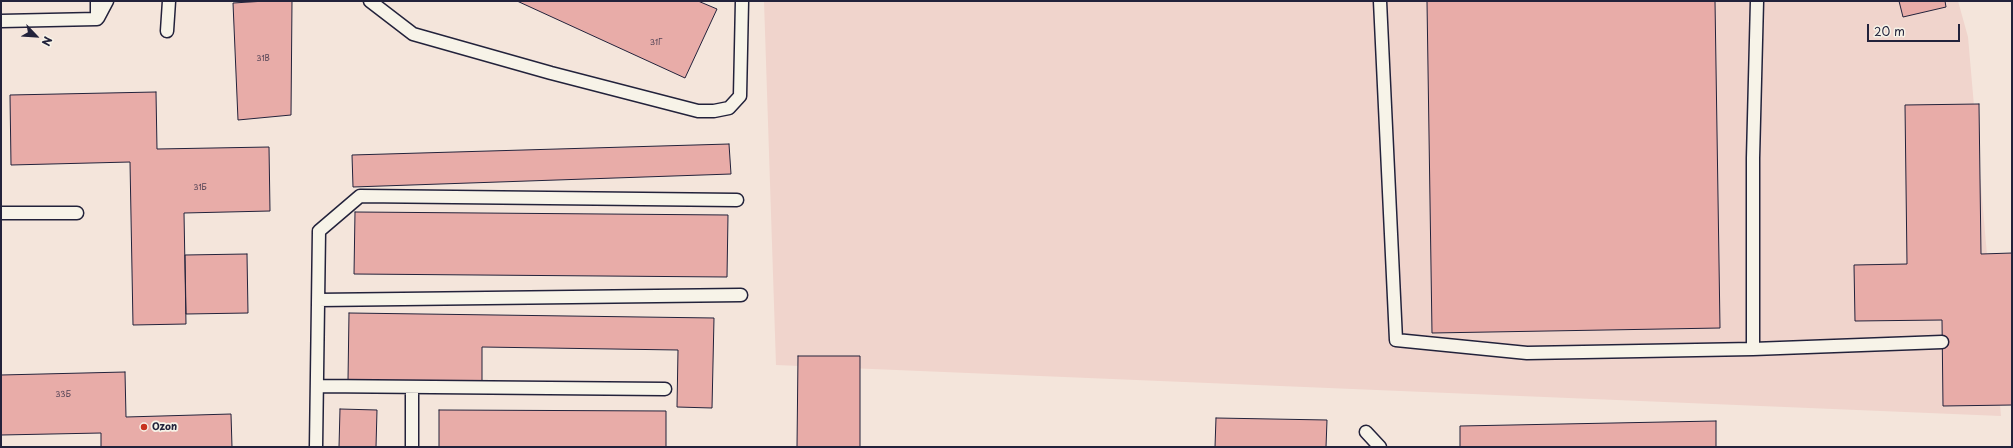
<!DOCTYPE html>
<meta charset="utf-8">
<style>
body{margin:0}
#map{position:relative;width:2013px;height:448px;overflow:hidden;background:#f4e5db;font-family:"Playpen Sans",sans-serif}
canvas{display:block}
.frame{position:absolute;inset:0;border:2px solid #22223b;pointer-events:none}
.north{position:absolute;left:16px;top:16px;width:40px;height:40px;-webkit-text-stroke:3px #f7f3e8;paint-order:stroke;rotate:115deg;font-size:11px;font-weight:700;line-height:16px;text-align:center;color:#22223b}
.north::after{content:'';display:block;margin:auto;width:14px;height:18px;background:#22223b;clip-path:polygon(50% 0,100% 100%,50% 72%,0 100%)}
.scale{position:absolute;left:1867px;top:24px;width:93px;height:18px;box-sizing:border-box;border:2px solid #22223b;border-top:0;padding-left:5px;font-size:12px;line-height:14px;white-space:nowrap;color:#22223b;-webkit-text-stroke:3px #f7f3e8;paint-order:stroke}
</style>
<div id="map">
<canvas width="2013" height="448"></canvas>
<div class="frame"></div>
<div class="north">N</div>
<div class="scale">20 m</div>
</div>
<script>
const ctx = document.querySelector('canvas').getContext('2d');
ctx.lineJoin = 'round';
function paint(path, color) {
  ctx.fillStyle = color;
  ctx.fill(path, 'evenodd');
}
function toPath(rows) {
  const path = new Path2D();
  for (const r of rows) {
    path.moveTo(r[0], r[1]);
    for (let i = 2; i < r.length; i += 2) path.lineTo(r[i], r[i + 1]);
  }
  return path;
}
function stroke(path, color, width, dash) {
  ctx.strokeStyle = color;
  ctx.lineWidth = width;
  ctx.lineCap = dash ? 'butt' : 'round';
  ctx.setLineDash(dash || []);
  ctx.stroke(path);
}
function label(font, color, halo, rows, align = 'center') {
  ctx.font = font + ' "Playpen Sans",sans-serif';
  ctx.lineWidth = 3.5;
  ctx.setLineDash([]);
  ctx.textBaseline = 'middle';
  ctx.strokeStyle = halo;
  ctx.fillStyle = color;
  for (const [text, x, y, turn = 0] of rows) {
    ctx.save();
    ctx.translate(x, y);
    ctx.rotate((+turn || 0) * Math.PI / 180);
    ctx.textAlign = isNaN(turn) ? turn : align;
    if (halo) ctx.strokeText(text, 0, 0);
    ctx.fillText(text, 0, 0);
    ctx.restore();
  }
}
paint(toPath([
 [764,1,1958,1,1968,37,2001,416,776,365]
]), '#f0d4cc');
const building = toPath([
 [266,1,292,1,291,115,238,120,233,3,266,1],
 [517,1,698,1,717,9,685,78,517,1],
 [1427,1,1715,1,1720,328,1432,333,1427,1],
 [1899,1,1945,1,1946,7,1903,17,1899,1],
 [156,92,157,149,269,147,270,211,184,213,186,324,133,325,130,162,11,165,10,95,156,92],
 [1979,104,1981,254,2012,253,2012,405,1943,406,1942,320,1855,321,1854,265,1907,264,1905,105,1979,104],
 [729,144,731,174,353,187,352,155,729,144],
 [355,212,728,215,727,277,354,274,355,212],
 [247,254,248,313,186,314,185,255,247,254],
 [349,313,714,318,712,408,677,407,678,350,482,347,482,383,348,380,349,313],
 [798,356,860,356,860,447,797,447,798,356],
 [125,372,126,417,231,414,232,447,101,447,101,433,1,435,1,375,125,372],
 [340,409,377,410,376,447,339,447,340,409],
 [439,410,666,411,666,447,439,447,439,410],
 [1216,418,1327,420,1326,447,1215,447,1216,418],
 [1716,421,1716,447,1460,447,1460,426,1716,421]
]);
paint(building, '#e8aca8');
stroke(building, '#22223b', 1);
const service = toPath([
 [370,1,413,34,551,73,698,111,714,111,729,108,740,96,742,1],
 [1380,1,1396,340,1527,353,1753,349,1942,342],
 [98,18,107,1],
 [1,21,97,19,97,1],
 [167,31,169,1],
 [1,213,77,213],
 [318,300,741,295],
 [1753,349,1753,158,1757,1],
 [317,386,665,389],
 [1366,432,1380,447],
 [316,447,319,231,360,196,737,200],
 [412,447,412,387]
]);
stroke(service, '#22223b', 15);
stroke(service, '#f7f3e8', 12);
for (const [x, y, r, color] of [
 [144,427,4,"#c8321e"]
]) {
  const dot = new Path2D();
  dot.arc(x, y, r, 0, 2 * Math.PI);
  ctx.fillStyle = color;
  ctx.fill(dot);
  stroke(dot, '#f7f3e8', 1.5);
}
label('8px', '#544456', null, [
 ["31Г",656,43],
 ["31В",263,59],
 ["31Б",200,188],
 ["33Б",63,395]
]);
label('bold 10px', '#22223b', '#f7f3e8', [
 ["Ozon",152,427]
], 'left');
</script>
